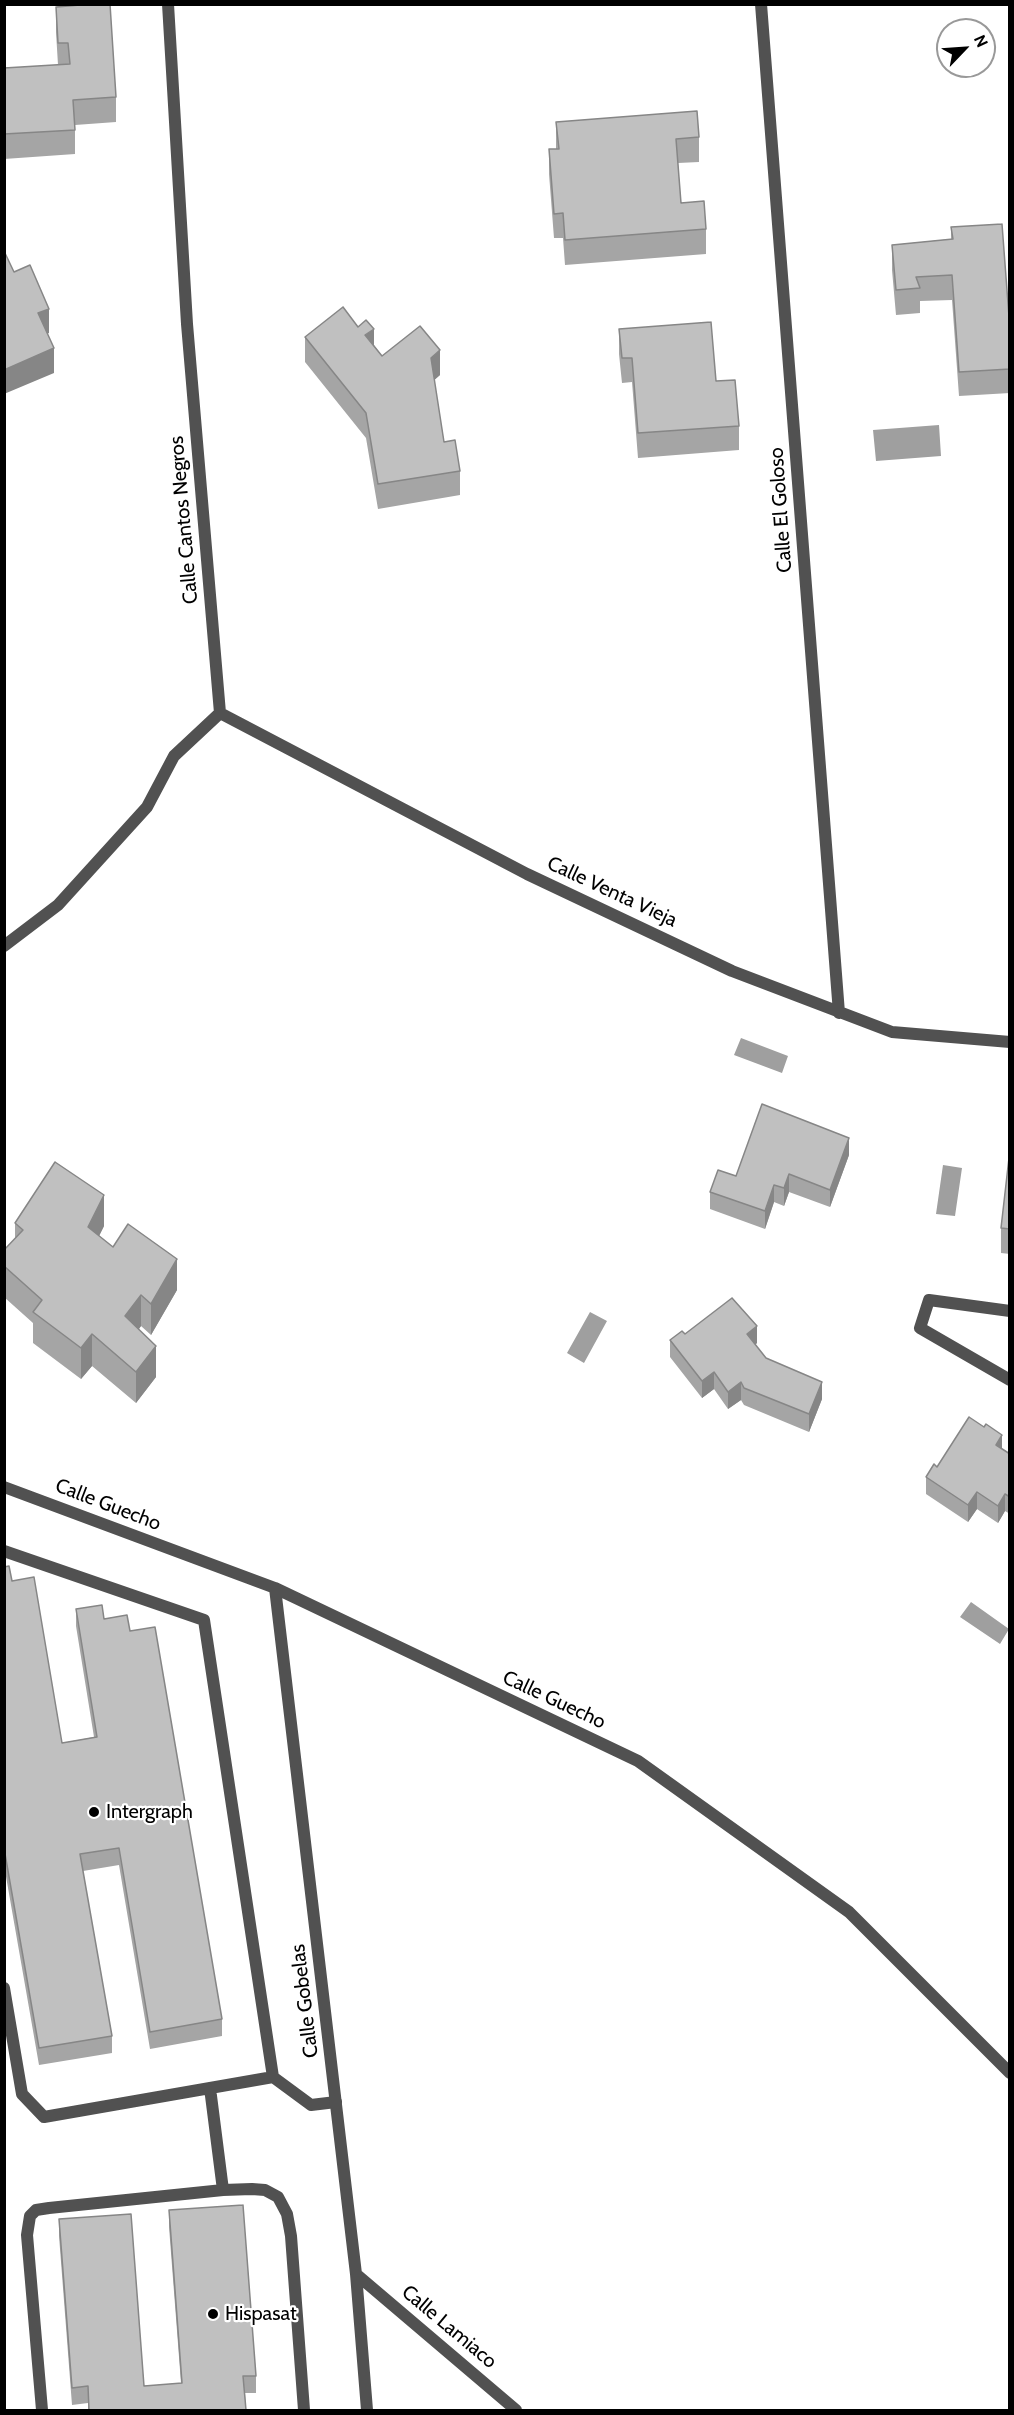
<!DOCTYPE html>
<style>
body{margin:0}
#map{position:relative;width:1014px;height:2415px;overflow:hidden;background:#fff;font-family:Cabin,sans-serif}
canvas{display:block}
.frame{position:absolute;inset:0;border:6px solid #000;pointer-events:none}
.north{position:absolute;left:936px;top:18px;width:60px;height:60px;box-sizing:border-box;background:#fff;border:2px solid #999;border-radius:50%;rotate:65deg;font-size:16px;font-weight:700;line-height:24px;text-align:center;color:#000}
.north::after{content:'';display:block;margin:auto;width:21px;height:27px;background:#000;clip-path:polygon(50% 0,100% 100%,50% 72%,0 100%)}
</style>
<div id="map">
<canvas width="1014" height="2415"></canvas>
<div class="frame"></div>
<div class="north">N</div>
</div>
<script>
const ctx = document.querySelector('canvas').getContext('2d');
ctx.lineJoin = 'round';
function paint(path, color) {
  ctx.fillStyle = color;
  ctx.fill(path, 'evenodd');
}
function toPath(rows) {
  const path = new Path2D();
  for (const r of rows) {
    path.moveTo(r[0], r[1]);
    for (let i = 2; i < r.length; i += 2) path.lineTo(r[i], r[i + 1]);
  }
  return path;
}
function stroke(path, color, width, dash) {
  ctx.strokeStyle = color;
  ctx.lineWidth = width;
  ctx.lineCap = dash ? 'butt' : 'round';
  ctx.setLineDash(dash || []);
  ctx.stroke(path);
}
function label(font, color, halo, rows, align = 'center') {
  ctx.font = font + ' Cabin,sans-serif';
  ctx.lineWidth = 4.5;
  ctx.setLineDash([]);
  ctx.textBaseline = 'middle';
  ctx.strokeStyle = halo;
  ctx.fillStyle = color;
  for (const [text, x, y, turn = 0] of rows) {
    ctx.save();
    ctx.translate(x, y);
    ctx.rotate((+turn || 0) * Math.PI / 180);
    ctx.textAlign = isNaN(turn) ? turn : align;
    if (halo) ctx.strokeText(text, 0, 0);
    ctx.fillText(text, 0, 0);
    ctx.restore();
  }
}
paint(toPath([
 [939,425,941,456,876,461,873,430],
 [741,1038,788,1056,782,1073,734,1055],
 [943,1165,962,1168,955,1216,936,1214],
 [590,1312,607,1321,584,1363,567,1353],
 [971,1602,1009,1629,1000,1644,960,1617]
]), '#9f9f9f');
stroke(toPath([
 [4,1551,204,1620,273,2077,311,2105,336,2102],
 [4,1988,22,2094,44,2117,273,2077],
 [210,2088,223,2190],
 [42,2410,27,2235,30,2216,36,2210,49,2208,223,2190,252,2189,265,2190,278,2197,287,2214,291,2236,304,2410]
]), '#515151', 12);
stroke(toPath([
 [761,4,839,1013],
 [220,713,527,874,732,971,892,1032,1010,1042],
 [4,946,58,905,147,807,174,756,220,713,187,324,168,4],
 [1010,1311,929,1300,920,1328,1010,1380],
 [4,1487,275,1588,638,1761,849,1912,1010,2073],
 [275,1588,356,2274,367,2410],
 [356,2274,516,2410]
]), '#515151', 12);
paint(toPath([
 [56,7,116,97,116,122,75,125,75,154,4,159,4,68,58,65,56,32],
 [556,122,699,137,699,162,678,163,681,203,706,229,706,254,565,265,563,238,554,238,549,174,549,149,556,149],
 [951,227,1010,330,1010,393,959,396,952,300,920,301,920,313,896,315,892,270,892,245,951,239],
 [619,329,716,381,739,426,739,450,638,458,632,382,622,383,619,354],
 [305,337,374,345,382,356,440,375,434,380,444,442,460,471,460,495,378,509,366,438,305,362],
 [1010,1149,1010,1254,1001,1253,1001,1228],
 [849,1155,830,1207,789,1192,784,1206,774,1202,765,1229,710,1209,710,1192,736,1176],
 [15,1223,104,1226,99,1236,113,1247,177,1290,151,1335,141,1326,139,1329,156,1377,136,1403,92,1366,81,1379,33,1343,33,1323,4,1297,4,1250,15,1239],
 [685,1334,757,1343,755,1345,766,1358,822,1399,809,1432,744,1405,741,1400,728,1409,714,1389,702,1398,670,1357,670,1340],
 [1002,1449,1010,1454,1010,1514,1005,1511,998,1523,977,1509,968,1522,926,1494,926,1477,937,1467],
 [4,1567,12,1581,62,1743,94,1737,76,1626,76,1609,104,1619,130,1631,222,2019,222,2036,150,2049,119,1865,83,1871,112,2036,112,2053,39,2065,4,1865],
 [169,2210,256,2376,256,2393,245,2393,246,2410,88,2410,88,2403,72,2405,59,2236,59,2219,144,2386,181,2383,169,2227]
]), '#a5a5a5');
paint(toPath([
 [49,309,49,333,38,338,38,313],
 [374,329,374,354,365,335],
 [54,348,54,373,4,394,4,370],
 [440,350,440,375,431,383,431,358],
 [849,1138,849,1155,830,1207,830,1190],
 [789,1174,789,1192,784,1206,784,1188],
 [774,1185,774,1202,765,1229,765,1211],
 [104,1195,104,1226,88,1258,88,1227],
 [177,1259,177,1290,151,1335,151,1304],
 [141,1295,141,1326,125,1347,125,1316],
 [757,1326,757,1343,747,1351,747,1334],
 [92,1334,92,1366,81,1379,81,1348],
 [156,1346,156,1377,136,1403,136,1372],
 [714,1372,714,1389,702,1398,702,1381],
 [741,1382,741,1400,728,1409,728,1392],
 [822,1382,822,1399,809,1432,809,1414],
 [1002,1435,1002,1452,996,1445],
 [977,1492,977,1509,968,1522,968,1505],
 [1005,1494,1005,1511,998,1523,998,1506]
]), '#868686');
const building = toPath([
 [93,4,110,4,116,97,73,100,75,130,4,134,4,68,70,64,68,43,58,43,56,7,93,4],
 [697,111,699,137,676,139,681,203,704,201,706,229,565,240,563,213,554,214,549,149,559,149,556,122,697,111],
 [1002,224,1010,330,1010,369,959,372,952,275,916,277,920,288,896,290,892,245,953,239,951,227,1002,224],
 [4,251,14,272,30,265,49,309,38,313,54,348,4,370,4,251],
 [343,307,358,327,366,320,374,329,365,335,382,356,420,326,440,350,431,358,444,442,455,440,460,471,378,484,366,413,305,337,343,307],
 [711,322,716,381,735,380,739,426,638,433,632,358,622,358,619,329,711,322],
 [762,1104,849,1138,830,1190,789,1174,784,1188,774,1185,765,1211,710,1192,718,1170,736,1176,762,1104],
 [1010,1149,1010,1229,1001,1228,1010,1149],
 [55,1162,104,1195,88,1227,113,1247,128,1224,177,1259,151,1304,141,1295,125,1316,156,1346,136,1372,92,1334,81,1348,33,1312,42,1300,4,1266,4,1250,23,1230,15,1223,55,1162],
 [732,1298,757,1326,747,1334,766,1358,822,1382,809,1414,744,1388,741,1382,728,1392,714,1372,702,1381,670,1340,682,1331,685,1334,732,1298],
 [969,1417,984,1427,986,1424,1002,1435,996,1445,1010,1454,1010,1497,1005,1494,998,1506,977,1492,968,1505,926,1477,934,1464,937,1467,969,1417],
 [9,1566,12,1581,34,1577,62,1743,97,1737,76,1609,102,1605,104,1619,127,1615,130,1631,155,1627,222,2019,150,2032,119,1848,80,1854,112,2036,39,2048,4,1848,4,1567,9,1566],
 [243,2205,256,2376,243,2376,246,2410,89,2410,88,2386,72,2388,59,2219,131,2214,144,2386,182,2383,169,2210,243,2205]
]);
paint(building, '#c0c0c0');
stroke(building, '#868686', 1.5);
for (const [x, y, r, color] of [
 [94,1812,6,"#000"],
 [213,2314,6,"#000"]
]) {
  const dot = new Path2D();
  dot.arc(x, y, r, 0, 2 * Math.PI);
  ctx.fillStyle = color;
  ctx.fill(dot);
  stroke(dot, '#fff', 2);
}
label('20px', '#000', '#fff', [
 ["Calle El Goloso",781,510,-94],
 ["Calle Cantos Negros",184,520,-95],
 ["Calle Venta Vieja",612,892,25],
 ["Calle Guecho",108,1505,21],
 ["Calle Guecho",554,1700,25],
 ["Calle Gobelas",305,2001,-97],
 ["Calle Lamiaco",449,2327,40]
]);
label('20px', '#000', '#fff', [
 ["Intergraph",106,1812],
 ["Hispasat",225,2314]
], 'left');
</script>
